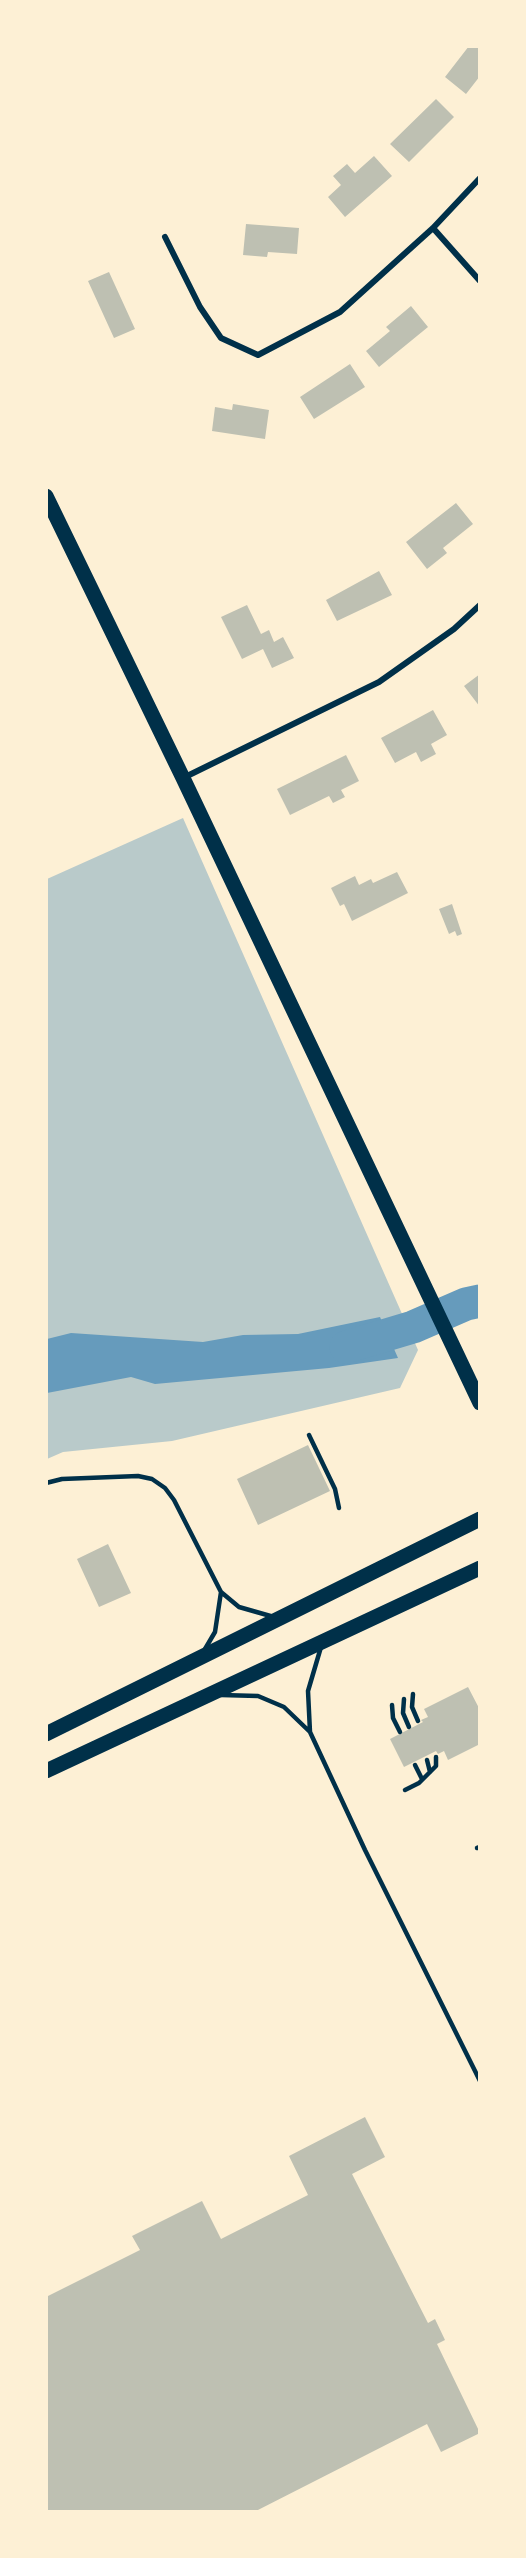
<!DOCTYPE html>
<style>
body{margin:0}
#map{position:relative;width:526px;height:2558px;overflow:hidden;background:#fdf0d5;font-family:Inter,sans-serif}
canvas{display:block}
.frame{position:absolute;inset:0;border:48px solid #fdf0d5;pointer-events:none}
</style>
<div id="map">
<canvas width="526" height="2558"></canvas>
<div class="frame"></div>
</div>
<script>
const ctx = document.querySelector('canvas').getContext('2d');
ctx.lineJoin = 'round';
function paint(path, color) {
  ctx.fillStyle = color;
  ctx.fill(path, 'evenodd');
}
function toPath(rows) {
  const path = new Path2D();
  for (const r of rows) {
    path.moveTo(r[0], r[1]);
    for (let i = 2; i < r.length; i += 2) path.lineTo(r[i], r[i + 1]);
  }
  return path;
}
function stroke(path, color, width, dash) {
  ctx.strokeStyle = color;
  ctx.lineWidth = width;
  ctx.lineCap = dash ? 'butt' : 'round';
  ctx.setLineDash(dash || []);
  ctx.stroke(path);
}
paint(toPath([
 [183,818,418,1350,400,1388,172,1441,63,1452,47,1459,47,879]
]), '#b9caca');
paint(toPath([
 [380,1317,398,1358,329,1368,155,1384,131,1377,47,1393,47,1339,71,1333,203,1342,243,1335,298,1334]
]), '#669bbc');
stroke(toPath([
 [346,1347,413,1327,466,1304,480,1301]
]), '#669bbc', 33);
paint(toPath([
 [469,46,480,46,480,76,466,94,445,77],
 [436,99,454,117,409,162,390,144],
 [374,156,392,176,345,217,328,197,341,185,333,176,347,164,355,173],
 [246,224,299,228,297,254,268,252,267,257,243,255],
 [109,272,135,329,114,338,88,281],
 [411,306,428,327,379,367,366,351,390,331,386,327],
 [350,364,365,387,314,419,300,397],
 [233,404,269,410,265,439,212,431,215,407,232,410],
 [456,503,473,524,443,548,447,553,427,569,406,542],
 [379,571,392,595,337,621,326,600],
 [247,605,261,634,269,630,274,642,283,637,294,658,272,668,263,649,242,659,221,617],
 [480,674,480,707,464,686],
 [433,710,447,735,431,744,436,754,421,762,416,752,395,763,381,738],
 [346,755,359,781,341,790,345,797,333,803,329,796,290,815,277,789],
 [397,872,408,893,352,921,344,904,340,906,331,888,355,876,359,885,371,879,373,883],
 [452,904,462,934,457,936,455,931,449,934,439,909],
 [308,1445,330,1491,258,1525,237,1479],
 [108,1544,131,1593,99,1607,77,1559],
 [468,1687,480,1710,480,1744,448,1760,444,1751,438,1754,436,1751,404,1767,390,1739,423,1722,421,1720,428,1717,424,1709],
 [365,2117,385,2157,352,2174,428,2323,435,2319,445,2340,437,2344,480,2433,441,2452,427,2424,254,2512,46,2512,46,2297,140,2250,132,2236,202,2201,221,2239,308,2195,289,2156]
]), '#bec0b2');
stroke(toPath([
 [309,1435,335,1489,339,1508],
 [46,1483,62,1479,138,1476,152,1479,165,1488,174,1500,221,1592,239,1607,274,1617],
 [205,1649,215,1632,221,1592],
 [413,1694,412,1707,418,1721],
 [221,1695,258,1696,284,1707,310,1732,365,1850,480,2081],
 [404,1699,403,1713,409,1727],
 [392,1705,393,1718,400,1732],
 [310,1732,308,1691,321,1647],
 [427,1760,430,1772],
 [415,1765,422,1779],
 [405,1790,419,1783,436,1766,436,1757],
 [477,1848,480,1847]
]), '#003049', 4.5);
stroke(toPath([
 [433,228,480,281],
 [165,237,200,307,221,338,258,355,340,312,433,228,480,178],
 [183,778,379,682,454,629,480,605]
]), '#003049', 6);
stroke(toPath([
 [46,496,183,778,480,1403],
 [46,1734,480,1519],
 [46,1771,480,1568]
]), '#003049', 15);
</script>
